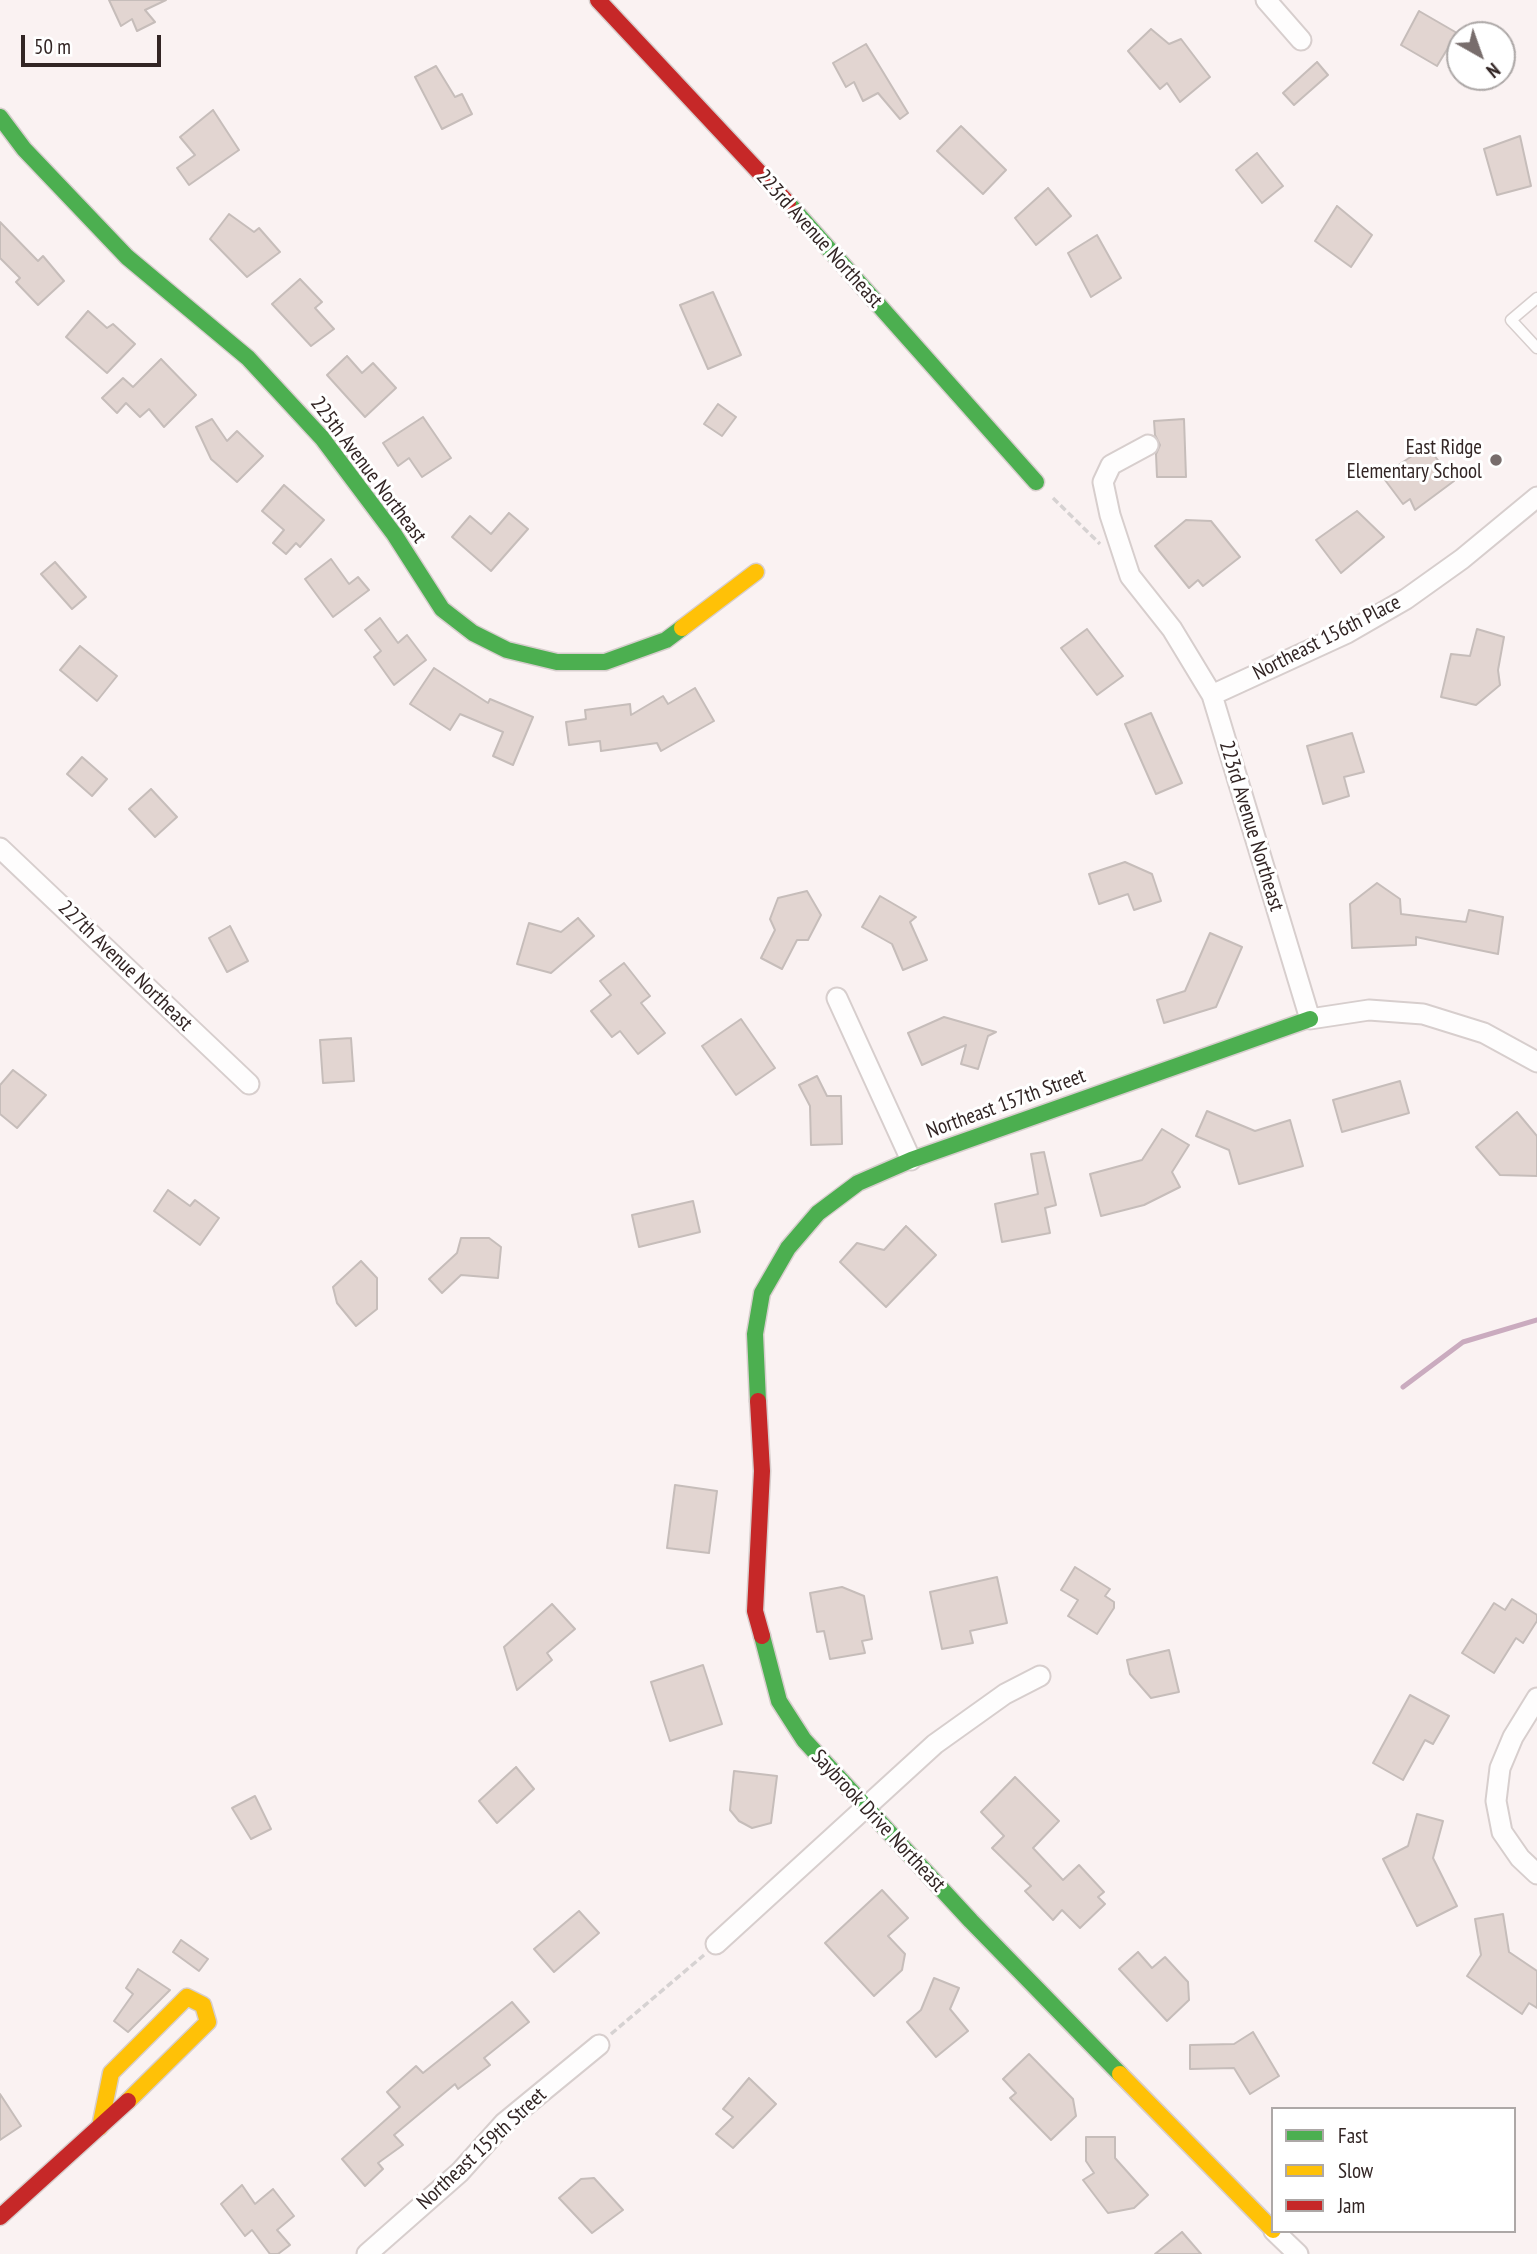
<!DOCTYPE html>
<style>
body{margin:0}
#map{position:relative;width:1537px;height:2254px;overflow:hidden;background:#faf2f2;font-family:"PT Sans Narrow",sans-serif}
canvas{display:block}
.legend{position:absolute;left:1271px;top:2107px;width:245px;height:126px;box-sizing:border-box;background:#fff;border:2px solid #ada8a7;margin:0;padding:9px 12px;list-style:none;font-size:21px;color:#322524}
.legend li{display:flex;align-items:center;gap:14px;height:35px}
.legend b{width:35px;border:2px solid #ada8a7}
.north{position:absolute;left:1446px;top:21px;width:70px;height:70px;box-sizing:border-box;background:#fff;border:2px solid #ada8a7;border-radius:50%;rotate:140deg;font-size:19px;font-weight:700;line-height:28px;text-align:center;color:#322524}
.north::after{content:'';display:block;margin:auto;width:24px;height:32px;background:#786d6c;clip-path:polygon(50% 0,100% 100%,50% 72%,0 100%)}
.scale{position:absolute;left:21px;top:35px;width:140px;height:32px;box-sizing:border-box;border:4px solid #322524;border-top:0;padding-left:9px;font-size:21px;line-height:24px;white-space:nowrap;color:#322524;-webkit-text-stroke:5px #fff;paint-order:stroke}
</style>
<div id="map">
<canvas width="1537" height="2254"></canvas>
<ul class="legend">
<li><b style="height:9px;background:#4caf50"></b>Fast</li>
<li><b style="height:9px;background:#ffc107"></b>Slow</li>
<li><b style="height:9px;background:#c62828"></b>Jam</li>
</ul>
<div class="north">N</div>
<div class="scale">50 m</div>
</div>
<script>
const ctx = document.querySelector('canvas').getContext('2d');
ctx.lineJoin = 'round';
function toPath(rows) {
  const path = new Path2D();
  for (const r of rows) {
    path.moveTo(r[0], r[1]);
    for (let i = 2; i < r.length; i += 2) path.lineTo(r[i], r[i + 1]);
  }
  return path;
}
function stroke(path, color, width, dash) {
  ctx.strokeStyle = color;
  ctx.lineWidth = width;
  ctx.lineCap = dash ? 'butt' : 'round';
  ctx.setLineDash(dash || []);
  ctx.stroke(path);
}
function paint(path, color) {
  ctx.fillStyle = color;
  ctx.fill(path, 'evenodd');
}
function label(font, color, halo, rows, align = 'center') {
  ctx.font = font + ' "PT Sans Narrow",sans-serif';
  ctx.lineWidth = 6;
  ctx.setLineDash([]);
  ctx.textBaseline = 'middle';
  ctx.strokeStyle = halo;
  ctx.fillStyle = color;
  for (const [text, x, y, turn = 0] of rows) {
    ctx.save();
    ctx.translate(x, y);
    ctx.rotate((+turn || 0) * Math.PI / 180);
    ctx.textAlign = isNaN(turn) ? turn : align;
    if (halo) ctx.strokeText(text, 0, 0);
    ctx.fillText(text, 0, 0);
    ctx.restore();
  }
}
stroke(toPath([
 [1403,1387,1463,1342,1537,1320]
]), '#caabbf', 5);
const building = toPath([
 [109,0,166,0,145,10,155,22,137,31,132,19,121,26,109,0],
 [1419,11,1457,33,1437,66,1401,45,1419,11],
 [1151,29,1169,44,1181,39,1210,77,1180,102,1167,83,1160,89,1128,51,1151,29],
 [866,44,908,113,900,119,878,93,863,101,854,82,846,87,833,63,866,44],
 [1317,62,1328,75,1294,105,1283,93,1317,62],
 [436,66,455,97,462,94,472,114,442,129,415,77,436,66],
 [213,110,239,150,189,185,177,168,195,155,180,137,213,110],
 [961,126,1006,170,983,194,937,151,961,126],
 [1520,136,1531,186,1497,195,1484,149,1520,136],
 [1257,153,1283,186,1262,203,1236,170,1257,153],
 [1048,188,1071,216,1036,245,1015,218,1048,188],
 [1337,206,1372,235,1351,267,1315,241,1337,206],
 [229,214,254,232,259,228,280,252,247,277,210,239,229,214],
 [0,222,38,261,43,256,64,281,38,305,16,282,20,278,0,258,0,222],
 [1097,235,1121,278,1091,297,1068,253,1097,235],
 [300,279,322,302,315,308,334,329,311,346,272,304,300,279],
 [713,292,741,355,708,369,680,305,713,292],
 [88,311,107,328,113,324,135,344,107,373,66,337,88,311],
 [347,356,362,373,373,363,396,388,365,417,327,375,347,356],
 [161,359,196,395,164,427,149,409,140,417,126,403,117,413,102,398,123,378,133,387,161,359],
 [718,404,736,417,722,436,704,424,718,404],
 [423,417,451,458,422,477,409,458,398,466,383,443,423,417],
 [212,419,227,441,237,431,263,456,237,482,211,459,196,427,212,419],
 [1184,419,1186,477,1157,477,1156,454,1160,445,1155,435,1154,421,1184,419],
 [1427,446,1454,481,1415,510,1410,499,1403,504,1382,476,1427,446],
 [284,485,324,520,300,547,296,543,286,554,273,543,284,530,262,511,284,485],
 [1357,511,1384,537,1341,573,1316,540,1357,511],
 [509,513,528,529,491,571,452,537,470,516,491,534,509,513],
 [1186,520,1211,521,1240,557,1203,586,1198,580,1189,588,1155,546,1186,520],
 [331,559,349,584,358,577,369,590,333,617,305,579,331,559],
 [55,562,86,597,72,609,41,574,55,562],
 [380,618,398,643,407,635,426,660,394,685,374,657,381,651,365,630,380,618],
 [1087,629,1123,676,1097,695,1061,648,1087,629],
 [1477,629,1504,637,1498,670,1500,685,1476,705,1441,697,1451,654,1470,656,1477,629],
 [80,646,117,676,97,701,60,670,80,646],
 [434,668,488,703,490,699,533,717,513,765,493,756,503,732,460,714,450,730,410,704,434,668],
 [695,688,714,721,661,751,657,743,601,751,600,741,569,745,566,722,586,719,585,710,630,704,631,715,663,696,668,704,695,688],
 [1151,713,1182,783,1156,794,1125,724,1151,713],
 [1352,733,1364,772,1344,777,1349,796,1323,804,1307,746,1352,733],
 [82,757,107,779,92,796,67,774,82,757],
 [151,789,177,817,155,837,129,809,151,789],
 [1125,862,1152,874,1161,901,1134,910,1128,894,1099,904,1089,874,1125,862],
 [1377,883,1400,899,1401,914,1466,922,1469,910,1503,917,1498,954,1416,937,1416,945,1352,948,1350,904,1377,883],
 [807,891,821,915,808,940,797,940,782,969,761,958,775,930,770,919,778,898,807,891],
 [880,896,916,917,910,922,927,960,903,970,892,944,862,927,880,896],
 [578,918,594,936,551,973,517,964,529,923,561,932,578,918],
 [230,926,248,961,227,972,209,938,230,926],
 [1210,933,1242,947,1216,1007,1164,1023,1157,1000,1185,991,1210,933],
 [624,963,650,996,641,1003,665,1033,638,1054,620,1031,612,1037,591,1011,611,995,600,981,624,963],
 [944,1017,996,1032,988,1036,978,1069,961,1064,966,1045,922,1065,908,1033,944,1017],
 [741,1019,775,1068,736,1095,702,1046,741,1019],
 [351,1038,354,1081,323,1083,320,1040,351,1038],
 [13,1070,46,1095,17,1128,0,1114,0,1085,13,1070],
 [817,1076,827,1096,841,1096,842,1144,811,1145,810,1106,799,1085,817,1076],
 [1400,1081,1409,1113,1342,1132,1333,1100,1400,1081],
 [1207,1111,1255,1131,1290,1120,1303,1166,1239,1184,1229,1150,1196,1136,1207,1111],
 [1517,1112,1537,1136,1537,1176,1500,1175,1476,1147,1517,1112],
 [1162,1129,1189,1145,1172,1172,1180,1187,1144,1205,1101,1216,1090,1174,1142,1160,1162,1129],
 [1044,1152,1056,1205,1045,1208,1050,1233,1002,1242,995,1204,1038,1194,1031,1154,1044,1152],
 [168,1190,190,1206,195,1200,219,1218,200,1245,154,1211,168,1190],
 [693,1201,700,1232,639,1247,632,1215,693,1201],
 [906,1226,936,1255,886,1307,840,1262,857,1243,884,1250,906,1226],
 [461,1238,489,1238,501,1247,498,1278,461,1275,442,1293,429,1279,457,1253,461,1238],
 [361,1261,377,1278,377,1309,356,1326,337,1303,333,1287,361,1261],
 [675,1485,717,1491,709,1553,667,1548,675,1485],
 [1075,1567,1110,1589,1105,1596,1114,1602,1114,1608,1097,1634,1068,1616,1078,1600,1061,1590,1075,1567],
 [997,1577,1007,1623,970,1631,973,1643,942,1649,930,1592,997,1577],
 [842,1587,864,1596,872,1639,862,1641,865,1653,830,1659,824,1631,817,1632,810,1593,842,1587],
 [1512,1599,1537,1615,1537,1621,1523,1643,1516,1638,1494,1673,1462,1653,1494,1603,1505,1610,1512,1599],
 [552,1604,575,1629,547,1653,552,1660,517,1690,504,1647,552,1604],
 [1169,1650,1179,1692,1151,1698,1130,1674,1127,1660,1169,1650],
 [703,1665,722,1724,670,1741,651,1682,703,1665],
 [1410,1695,1449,1716,1433,1744,1425,1740,1403,1780,1373,1763,1410,1695],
 [516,1767,534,1789,497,1823,479,1801,516,1767],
 [734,1771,777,1776,771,1823,752,1828,739,1821,730,1810,734,1771],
 [1015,1777,1059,1821,1033,1848,1063,1880,1079,1865,1104,1892,1098,1897,1105,1904,1080,1928,1062,1910,1053,1920,1025,1891,1031,1886,992,1848,1004,1836,981,1812,1015,1777],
 [255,1796,271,1829,251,1839,232,1808,255,1796],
 [1417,1814,1443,1821,1433,1858,1457,1906,1417,1926,1383,1859,1408,1846,1417,1814],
 [882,1890,908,1918,888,1936,905,1954,902,1970,874,1996,825,1943,882,1890],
 [579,1911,599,1933,554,1972,534,1949,579,1911],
 [1503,1914,1509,1952,1537,1971,1537,2008,1529,2003,1522,2014,1467,1976,1481,1955,1475,1919,1503,1914],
 [181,1940,208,1959,199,1971,173,1952,181,1940],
 [1138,1952,1152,1968,1165,1957,1188,1982,1189,2000,1167,2021,1119,1969,1138,1952],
 [138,1969,170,1990,128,2032,114,2021,133,1994,126,1988,138,1969],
 [934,1978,959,1988,950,2009,968,2031,936,2057,907,2022,921,2010,934,1978],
 [512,2002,529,2022,484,2058,490,2065,458,2089,455,2084,394,2135,403,2145,378,2163,383,2169,365,2186,342,2159,400,2107,387,2092,416,2066,423,2073,512,2002],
 [1253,2032,1279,2076,1250,2094,1234,2068,1190,2069,1190,2045,1234,2044,1253,2032],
 [1029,2054,1073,2099,1076,2116,1051,2140,1010,2098,1016,2093,1003,2079,1029,2054],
 [749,2078,776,2104,733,2148,716,2134,733,2117,723,2109,749,2078],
 [0,2094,21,2126,0,2140,0,2094],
 [1086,2137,1115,2137,1115,2158,1148,2195,1134,2208,1108,2213,1083,2180,1094,2173,1086,2161,1086,2137],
 [594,2178,623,2210,592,2233,559,2198,581,2179,594,2178],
 [242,2185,255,2204,273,2189,294,2216,277,2230,290,2245,278,2254,270,2254,252,2230,245,2236,221,2204,242,2185],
 [1182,2232,1201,2254,1155,2254,1182,2232]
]);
paint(building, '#e2d5d1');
stroke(building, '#c6bdba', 2);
const lane = toPath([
 [1537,298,1511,320,1537,348]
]);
const street = toPath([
 [1266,0,1301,40],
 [1148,445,1111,465,1103,482,1110,515,1130,576,1172,629,1212,695,1310,1019,1369,1010,1423,1014,1484,1033,1537,1062],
 [1212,695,1347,633,1406,599,1462,559,1537,497],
 [0,848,249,1084],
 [837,998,911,1160],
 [1537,1698,1513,1737,1500,1768,1496,1801,1502,1832,1520,1858,1537,1874],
 [716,1944,935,1744,1005,1694,1040,1676],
 [1274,2231,1298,2254],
 [367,2254,460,2172,504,2123,599,2045]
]);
const fast = toPath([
 [0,117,24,149,127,257,248,358,322,438,394,534,442,609,473,633,507,650,557,662,605,662,666,640,682,628],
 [788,203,1036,482],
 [758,1401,755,1334,762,1293,788,1248,818,1213,858,1183,911,1160,1310,1019],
 [762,1636,779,1701,804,1740,971,1921,1120,2074]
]);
const slow = toPath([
 [682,628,756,572],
 [1120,2074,1273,2230],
 [100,2127,111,2073,187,1997,203,2005,208,2022,128,2101]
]);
const jam = toPath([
 [598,0,788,203],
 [758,1401,762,1471,755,1611,762,1636],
 [0,2217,128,2101]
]);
stroke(lane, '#d7cecd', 13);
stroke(street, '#d7cecd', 23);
stroke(fast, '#d7cecd', 19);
stroke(slow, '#d7cecd', 19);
stroke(jam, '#d7cecd', 19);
stroke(toPath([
 [1053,498,1100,544],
 [611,2034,704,1955]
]), '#d6d2d2', 3.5, [7, 3.5]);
stroke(lane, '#fefdfd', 10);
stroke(street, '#fefdfd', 19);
stroke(fast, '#4caf50', 16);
stroke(slow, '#ffc107', 16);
stroke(jam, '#c62828', 16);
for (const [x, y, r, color] of [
 [1496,460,7,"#786d6c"]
]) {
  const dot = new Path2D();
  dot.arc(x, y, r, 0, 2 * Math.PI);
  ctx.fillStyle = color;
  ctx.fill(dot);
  stroke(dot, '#fff', 2.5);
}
label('21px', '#322524', '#fff', [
 ["223rd Avenue Northeast",819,239,48],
 ["225th Avenue Northeast",368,470,53],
 ["Northeast 156th Place",1327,638,-27],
 ["223rd Avenue Northeast",1251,826,73],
 ["227th Avenue Northeast",125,966,44],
 ["Northeast 157th Street",1006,1104,-20],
 ["Saybrook Drive Northeast",878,1821,47],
 ["Northeast 159th Street",482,2149,-43]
]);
label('21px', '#322524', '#fff', [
 ["East Ridge",1482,448],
 ["Elementary School",1482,472]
], 'right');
</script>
